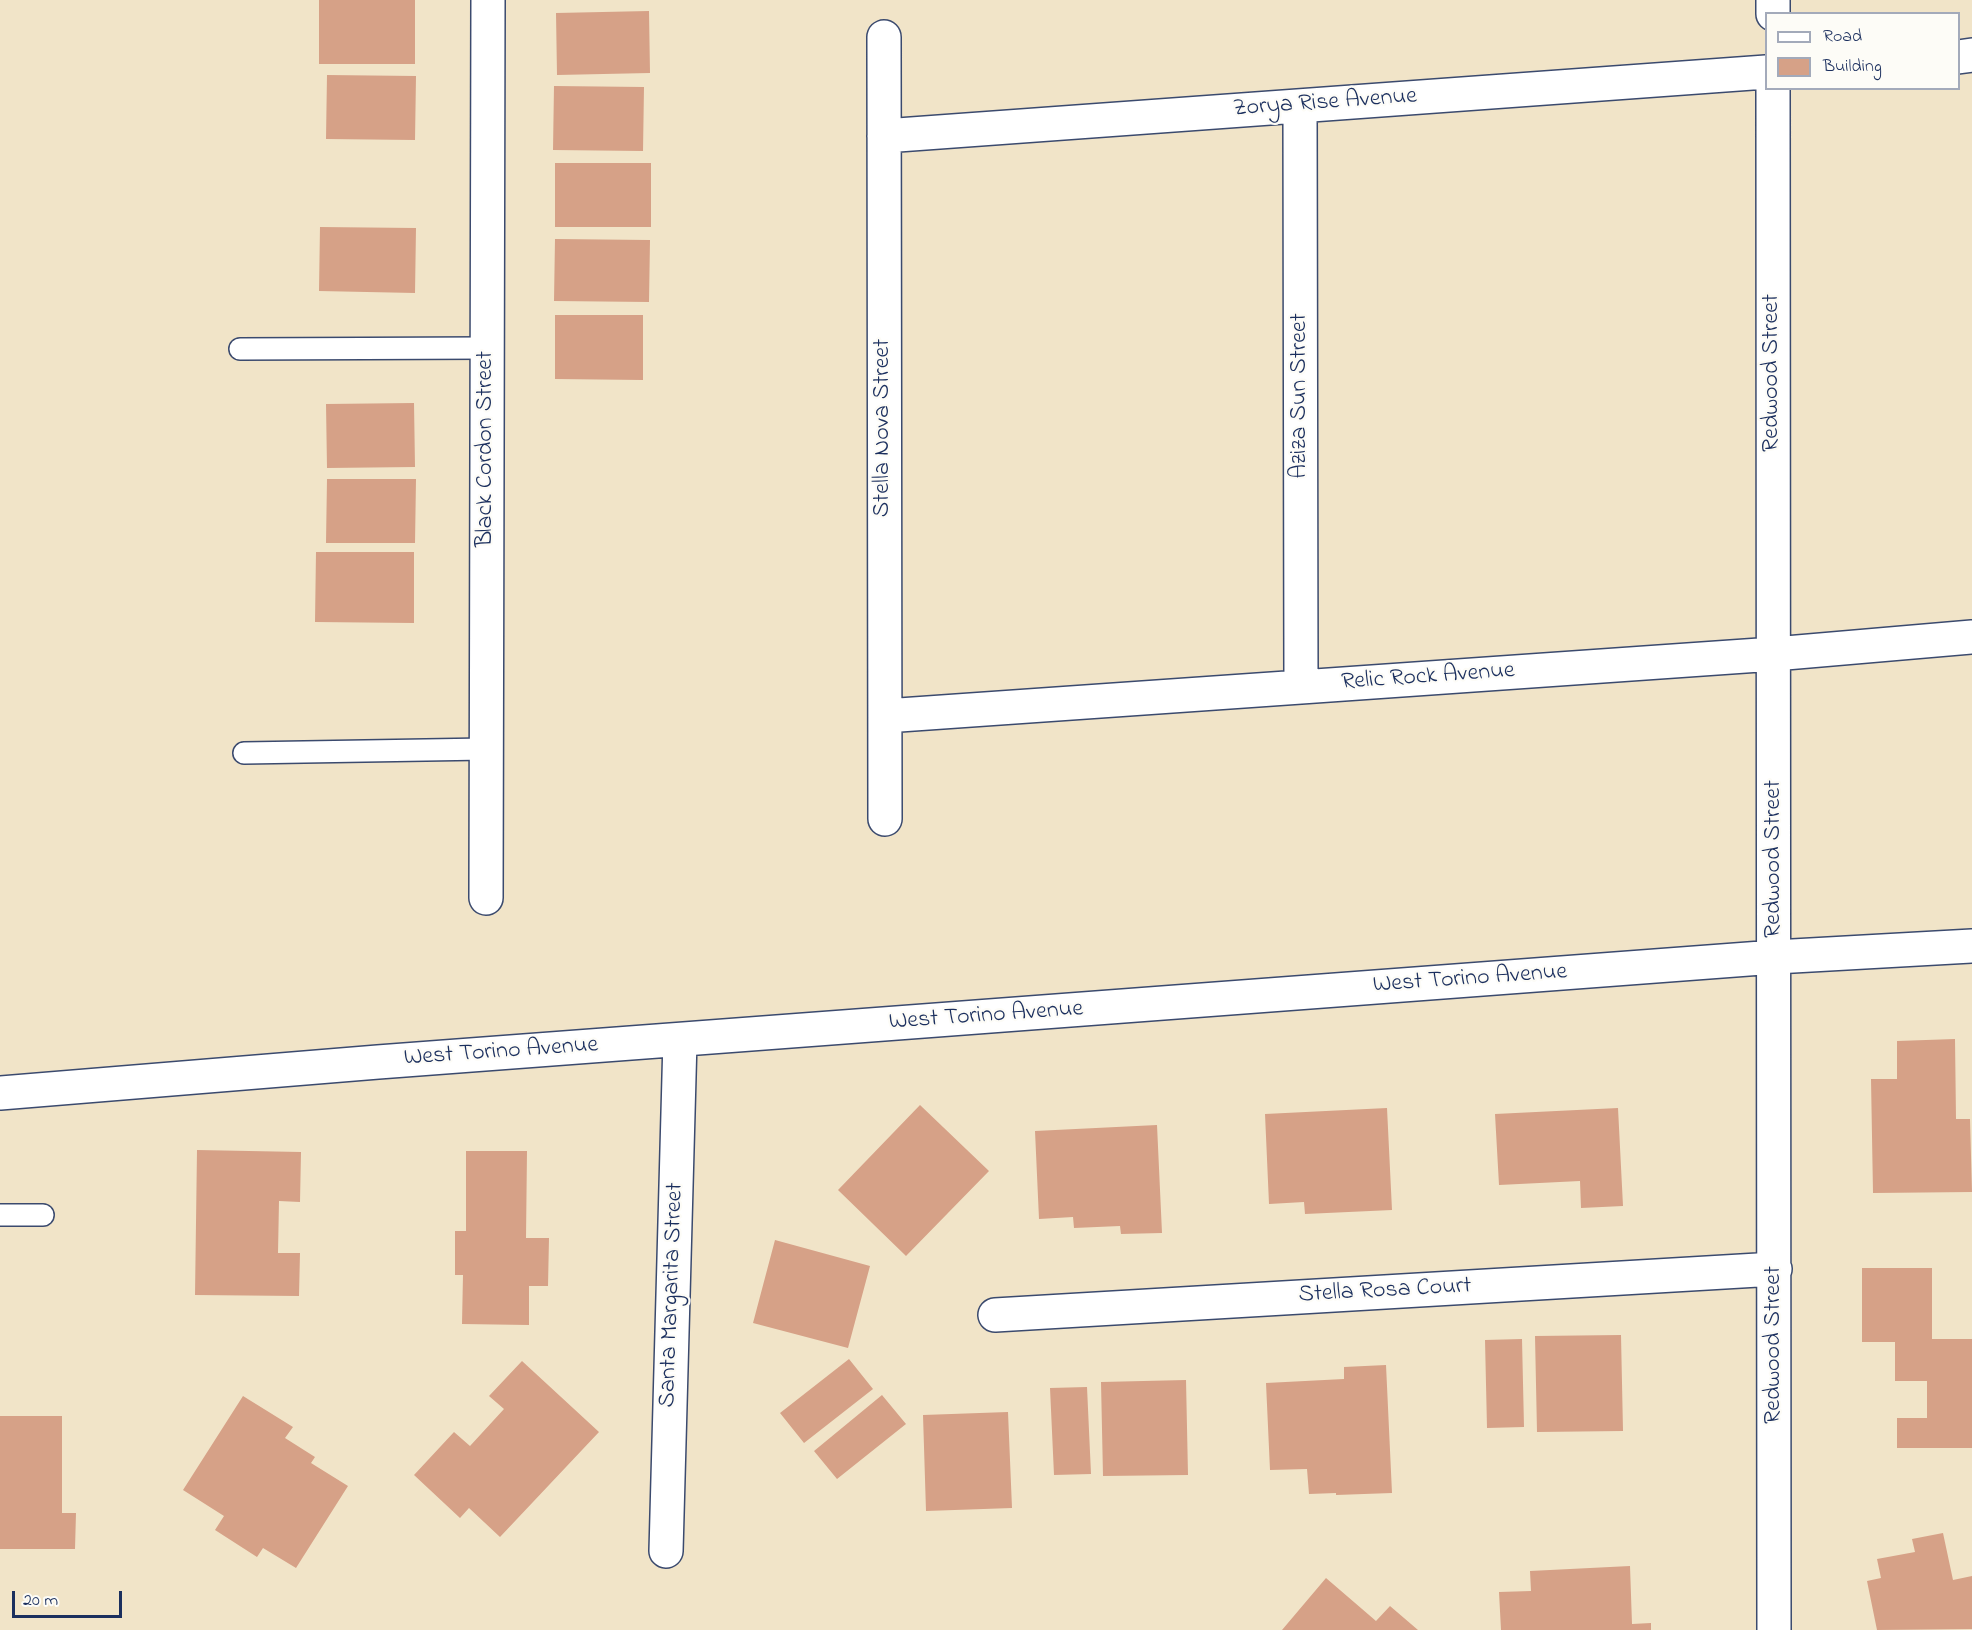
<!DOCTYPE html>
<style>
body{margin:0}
#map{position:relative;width:1972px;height:1630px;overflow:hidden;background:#f1e4c8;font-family:"Indie Flower",sans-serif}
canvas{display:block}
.legend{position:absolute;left:1765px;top:12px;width:195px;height:78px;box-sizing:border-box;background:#fdfcf7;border:2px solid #a3aaba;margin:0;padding:8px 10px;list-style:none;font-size:18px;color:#1b2f5e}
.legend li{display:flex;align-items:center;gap:12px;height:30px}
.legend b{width:30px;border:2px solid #a3aaba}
.scale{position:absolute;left:12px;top:1591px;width:110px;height:27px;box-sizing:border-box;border:3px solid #1b2f5e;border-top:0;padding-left:8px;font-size:18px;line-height:21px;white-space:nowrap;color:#1b2f5e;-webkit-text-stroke:4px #fdfcf7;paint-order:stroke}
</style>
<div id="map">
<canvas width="1972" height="1630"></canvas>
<ul class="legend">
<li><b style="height:8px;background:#fff"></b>Road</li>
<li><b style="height:16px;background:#d6a187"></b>Building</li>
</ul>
<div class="scale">20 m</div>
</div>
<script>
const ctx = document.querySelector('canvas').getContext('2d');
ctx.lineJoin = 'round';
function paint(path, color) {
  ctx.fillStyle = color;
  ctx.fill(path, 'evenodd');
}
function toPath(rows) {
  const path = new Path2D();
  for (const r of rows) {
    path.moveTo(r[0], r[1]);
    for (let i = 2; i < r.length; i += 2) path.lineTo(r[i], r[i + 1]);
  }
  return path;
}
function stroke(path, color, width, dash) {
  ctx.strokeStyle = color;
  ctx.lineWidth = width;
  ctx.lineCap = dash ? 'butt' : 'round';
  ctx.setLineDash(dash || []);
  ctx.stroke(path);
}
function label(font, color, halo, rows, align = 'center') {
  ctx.font = font + ' "Indie Flower",sans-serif';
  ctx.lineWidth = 4.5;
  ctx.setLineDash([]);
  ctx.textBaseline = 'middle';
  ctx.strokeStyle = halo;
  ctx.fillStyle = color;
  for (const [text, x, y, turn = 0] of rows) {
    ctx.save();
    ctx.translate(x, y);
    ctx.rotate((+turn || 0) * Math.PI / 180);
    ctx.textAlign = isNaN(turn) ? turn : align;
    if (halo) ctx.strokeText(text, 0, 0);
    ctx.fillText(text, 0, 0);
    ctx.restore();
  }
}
paint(toPath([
 [319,0,415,0,415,64,319,64],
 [649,11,650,73,557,75,556,13],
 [327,75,416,76,415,140,326,139],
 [554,86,644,87,643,151,553,150],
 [555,163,651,163,651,227,555,227],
 [320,227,416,228,415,293,319,291],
 [555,239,650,240,649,302,554,301],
 [555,315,643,315,643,380,555,379],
 [414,403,415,467,327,468,326,404],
 [327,479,416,479,415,543,326,543],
 [316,552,414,552,414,623,315,622],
 [1955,1039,1956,1119,1970,1119,1972,1192,1873,1193,1871,1079,1897,1079,1897,1041],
 [920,1105,989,1171,906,1256,838,1190],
 [1387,1108,1392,1210,1305,1214,1304,1202,1269,1204,1265,1114],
 [1618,1108,1623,1206,1581,1208,1580,1181,1499,1185,1495,1114],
 [1157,1125,1162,1233,1121,1234,1120,1226,1074,1228,1073,1217,1039,1219,1035,1131],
 [197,1150,301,1152,300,1202,279,1201,278,1253,300,1253,299,1296,195,1295],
 [466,1151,527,1151,526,1238,549,1238,548,1286,529,1286,529,1325,462,1324,463,1275,455,1275,455,1231,466,1231],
 [775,1240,870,1266,848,1348,753,1323],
 [1862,1268,1932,1268,1932,1339,1972,1339,1972,1448,1897,1448,1897,1418,1927,1418,1927,1381,1895,1381,1895,1342,1862,1342],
 [1621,1335,1623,1431,1537,1432,1535,1336],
 [1522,1339,1524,1427,1487,1428,1485,1340],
 [849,1359,873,1389,804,1443,780,1413],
 [522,1361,599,1432,500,1537,469,1508,460,1518,414,1475,454,1432,470,1446,504,1409,489,1396],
 [1386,1365,1392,1493,1336,1495,1336,1493,1309,1494,1307,1469,1270,1470,1266,1383,1344,1379,1344,1367],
 [1186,1380,1188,1475,1103,1476,1101,1382],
 [1087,1387,1091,1474,1054,1475,1050,1388],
 [882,1395,906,1424,837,1479,814,1451],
 [243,1396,293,1427,285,1438,315,1457,311,1463,348,1486,296,1568,263,1548,257,1557,215,1530,224,1516,183,1490],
 [1008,1412,1012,1508,926,1511,923,1415],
 [0,1416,62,1416,62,1513,76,1513,75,1549,0,1549],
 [1943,1533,1953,1580,1972,1576,1972,1629,1877,1630,1867,1581,1881,1578,1877,1559,1915,1552,1912,1539],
 [1630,1566,1632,1624,1651,1623,1651,1630,1501,1630,1499,1592,1531,1591,1530,1571],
 [1326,1578,1376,1621,1390,1606,1418,1630,1282,1630]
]), '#d6a187');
const lane = toPath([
 [240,349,487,348],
 [244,753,486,749],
 [0,1215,43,1215]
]);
const street = toPath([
 [1773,0,1773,14],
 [884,37,885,819],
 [1958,57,1972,55],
 [1773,88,1774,1630],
 [1300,106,1301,687],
 [884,136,1766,72],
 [885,716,1774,654,1972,637],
 [486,898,488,0],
 [0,1093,378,1062,1775,957,1972,946],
 [995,1315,1775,1269],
 [666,1551,680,1040]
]);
stroke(lane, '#3b4a6e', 24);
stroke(street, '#3b4a6e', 36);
stroke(lane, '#fff', 21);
stroke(street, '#fff', 33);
label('24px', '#1b2f5e', '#fdfcf7', [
 ["Zorya Rise Avenue",1325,104,-4],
 ["Redwood Street",1773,373,-90],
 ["Aziza Sun Street",1301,396,-90],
 ["Stella Nova Street",884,428,-90],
 ["Black Cordon Street",487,449,-90],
 ["Relic Rock Avenue",1428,678,-4],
 ["Redwood Street",1775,859,-90],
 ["West Torino Avenue",1470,980,-4],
 ["West Torino Avenue",986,1017,-4],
 ["West Torino Avenue",501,1053,-4],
 ["Stella Rosa Court",1385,1292,-3],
 ["Santa Margarita Street",673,1295,-88],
 ["Redwood Street",1775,1345,-90]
]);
</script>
